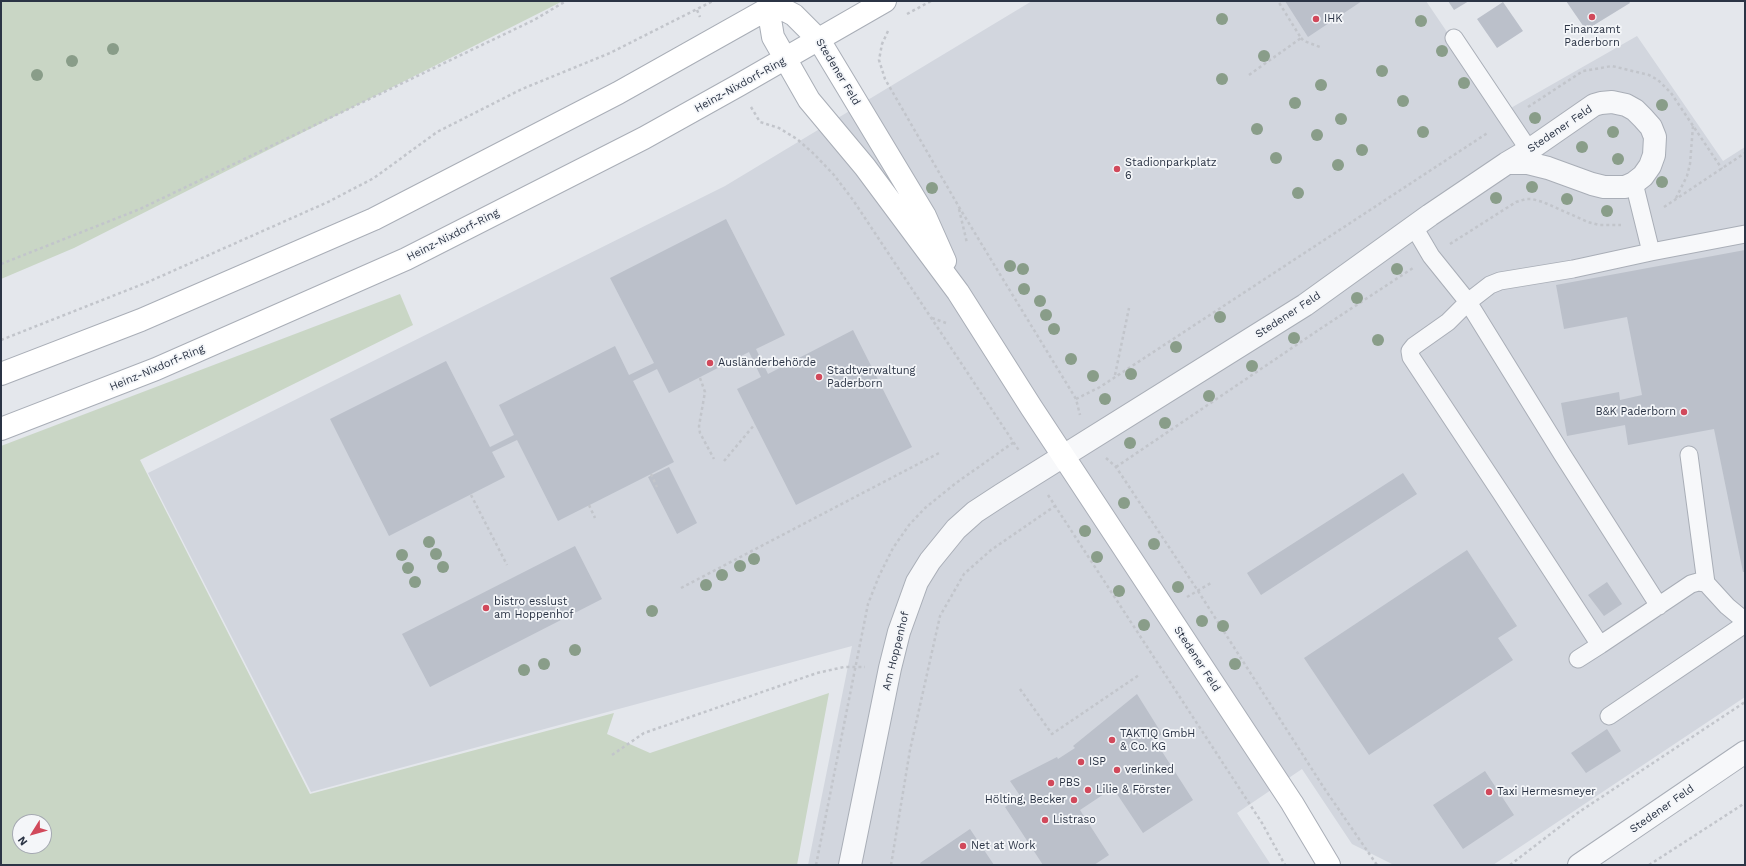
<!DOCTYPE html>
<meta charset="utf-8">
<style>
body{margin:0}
#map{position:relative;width:1746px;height:866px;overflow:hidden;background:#e4e7ec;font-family:"Work Sans",sans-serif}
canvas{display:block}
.frame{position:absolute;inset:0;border:2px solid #2b3445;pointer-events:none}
.north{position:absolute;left:12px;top:814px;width:40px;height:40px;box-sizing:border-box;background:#f4f6f9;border:1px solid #a4a8b1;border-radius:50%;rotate:233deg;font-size:11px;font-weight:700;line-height:16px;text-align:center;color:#2b3445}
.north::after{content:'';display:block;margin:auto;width:14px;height:18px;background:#d1495b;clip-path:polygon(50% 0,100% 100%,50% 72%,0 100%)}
</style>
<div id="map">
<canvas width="1746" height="866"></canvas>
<div class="frame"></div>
<div class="north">N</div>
</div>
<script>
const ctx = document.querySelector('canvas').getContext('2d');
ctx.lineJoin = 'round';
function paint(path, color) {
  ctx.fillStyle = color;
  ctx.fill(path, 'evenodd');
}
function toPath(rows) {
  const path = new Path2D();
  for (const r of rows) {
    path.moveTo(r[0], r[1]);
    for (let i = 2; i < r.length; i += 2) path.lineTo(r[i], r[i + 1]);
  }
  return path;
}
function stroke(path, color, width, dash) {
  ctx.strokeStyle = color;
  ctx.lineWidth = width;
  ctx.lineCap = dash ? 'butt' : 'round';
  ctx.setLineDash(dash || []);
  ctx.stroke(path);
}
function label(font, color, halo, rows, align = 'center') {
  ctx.font = font + ' "Work Sans",sans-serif';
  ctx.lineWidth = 3.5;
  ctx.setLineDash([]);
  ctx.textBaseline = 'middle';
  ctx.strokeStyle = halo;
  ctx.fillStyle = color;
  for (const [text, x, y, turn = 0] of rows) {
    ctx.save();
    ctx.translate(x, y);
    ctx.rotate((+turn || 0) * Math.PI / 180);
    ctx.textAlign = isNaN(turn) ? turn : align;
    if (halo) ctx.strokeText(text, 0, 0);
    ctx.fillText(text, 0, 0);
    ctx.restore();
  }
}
paint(toPath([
 [1032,1,1426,1,1502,113,1637,36,1723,161,1745,147,1745,697,1493,865,1394,865,1352,844,1302,769,1237,813,1271,865,808,865,852,646,311,792,148,473,725,186]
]), '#d2d6de');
paint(toPath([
 [1,1,563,1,74,248,1,279],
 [400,294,413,325,140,460,310,794,614,713,607,734,650,753,829,693,797,865,1,865,1,446],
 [20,822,44,822,44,846,20,846]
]), '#c9d6c5');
paint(toPath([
 [1285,1,1362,1,1308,37],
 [1448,1,1469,1,1454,10],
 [1566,1,1629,1,1630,3,1586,30],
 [1503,2,1523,31,1497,48,1477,19],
 [726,219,785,335,756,349,768,374,853,330,912,447,796,505,737,389,761,377,749,352,669,393,657,369,633,381,674,462,651,474,558,521,517,440,492,452,505,477,389,536,330,419,446,361,490,447,514,435,499,405,615,346,629,375,654,363,610,278],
 [1745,250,1745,572,1743,572,1714,429,1628,445,1625,425,1567,436,1561,403,1619,392,1620,400,1642,395,1627,317,1564,329,1556,285],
 [669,467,697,523,677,534,648,477],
 [1403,473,1417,494,1261,595,1247,573],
 [575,546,602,599,430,687,402,634],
 [1467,550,1517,626,1498,638,1513,660,1369,755,1304,658],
 [1607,582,1622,604,1604,616,1588,595],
 [1137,694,1162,734,1154,739,1193,800,1143,833,1113,788,1080,810,1109,855,1094,865,1043,865,1005,807,1021,797,1010,781,1057,757,1058,759,1075,748,1073,746],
 [1607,729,1621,751,1586,773,1571,753],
 [1485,771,1514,815,1463,849,1433,805],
 [970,829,994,865,921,865,920,863]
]), '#bbc0ca');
const lane = toPath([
 [1454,38,1529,150],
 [1634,183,1651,252,1745,234],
 [1414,227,1431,256,1468,302,1490,285,1500,281,1573,269,1651,252],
 [1689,455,1706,583],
 [1659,606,1562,454,1468,302,1448,322,1414,346,1410,351,1411,357,1501,493,1600,645,1691,584,1698,582,1706,583,1727,606,1745,621],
 [1578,659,1600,645],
 [1609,716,1745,624]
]);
const street = toPath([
 [850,865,890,668,899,632,917,582,930,561,956,529,975,512,1001,495,1305,305,1430,215,1507,163,1529,150,1594,105,1601,103,1612,102,1626,105,1635,110,1643,118,1651,127,1655,137,1654,155,1650,166,1643,176,1634,183,1625,187,1604,187,1592,184,1548,168,1528,163,1507,163],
 [1579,865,1745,752]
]);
const secondary = toPath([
 [773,6,770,19,773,37,809,100,865,167,958,292,1031,407,1292,803,1329,865],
 [773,6,779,7,794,15,819,40,925,216,945,261],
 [1,374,141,320,374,219,618,93,780,2],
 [1,429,156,369,406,259,644,138,739,85,885,1]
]);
stroke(lane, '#a9aeb7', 19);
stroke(street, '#a9aeb7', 24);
stroke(secondary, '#a9aeb7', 24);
stroke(toPath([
 [697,10,700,17],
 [907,14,931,1],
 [888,31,882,44,879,60,885,79,959,207,1076,399,1080,415],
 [1301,38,1304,41,1320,47],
 [1249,75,1301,38,1278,1],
 [751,107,760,122,779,128,797,139,814,154,834,175,853,200,1020,452],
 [1528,107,1583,71,1612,66,1649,75,1658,80,1671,93,1722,169],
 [1676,198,1687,176,1690,164,1693,126],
 [1664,207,1745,153],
 [959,209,967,243],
 [1450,244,1516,202,1526,199,1532,199,1543,202,1588,222,1599,225,1621,225],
 [1,264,140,209,534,20,566,1],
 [932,318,946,323],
 [1,340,148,282,328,202,374,178,437,132,522,89,610,53,713,1],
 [1115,375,1129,308],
 [700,378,705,392,699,426,700,433,714,459],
 [1076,399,1100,387,1489,132],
 [1106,458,1116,467,1198,591,1324,788,1377,865],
 [724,461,755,424],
 [1116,467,1320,329,1413,268],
 [651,474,657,487],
 [471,495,507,565],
 [1048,495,1262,823,1285,865],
 [589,505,595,518],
 [681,588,941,452],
 [1187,597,1211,583],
 [1020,689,1052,734,1139,675],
 [612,755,644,733,817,673,844,667,865,667],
 [816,865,868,604,879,576,893,548,909,525,925,508,956,483,1014,442],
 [891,865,910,750,940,616,964,574,991,550,1055,506],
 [1510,865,1579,812,1745,702],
 [1649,865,1745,803]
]), '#c2c5cb', 2.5, [3, 3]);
stroke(lane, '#f7f8fa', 17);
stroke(street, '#f7f8fa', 22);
stroke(secondary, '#fff', 22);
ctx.fillStyle = '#899d89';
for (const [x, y] of [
 [1222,19],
 [1421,21],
 [113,49],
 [1442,51],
 [1264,56],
 [72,61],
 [1382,71],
 [37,75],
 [1222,79],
 [1464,83],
 [1321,85],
 [1403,101],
 [1295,103],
 [1662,105],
 [1535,118],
 [1341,119],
 [1257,129],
 [1423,132],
 [1613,132],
 [1317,135],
 [1582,147],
 [1362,150],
 [1276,158],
 [1618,159],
 [1338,165],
 [1662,182],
 [1532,187],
 [932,188],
 [1298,193],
 [1496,198],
 [1567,199],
 [1607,211],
 [1010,266],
 [1023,269],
 [1397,269],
 [1024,289],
 [1357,298],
 [1040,301],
 [1046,315],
 [1220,317],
 [1054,329],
 [1294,338],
 [1378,340],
 [1176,347],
 [1071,359],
 [1252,366],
 [1131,374],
 [1093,376],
 [1209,396],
 [1105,399],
 [1165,423],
 [1130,443],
 [1124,503],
 [1085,531],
 [429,542],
 [1154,544],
 [436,554],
 [402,555],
 [1097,557],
 [754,559],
 [740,566],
 [443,567],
 [408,568],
 [722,575],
 [415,582],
 [706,585],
 [1178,587],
 [1119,591],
 [652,611],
 [1202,621],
 [1144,625],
 [1223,626],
 [575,650],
 [544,664],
 [1235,664],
 [524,670]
]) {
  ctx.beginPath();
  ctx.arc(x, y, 6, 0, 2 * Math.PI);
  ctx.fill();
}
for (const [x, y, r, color] of [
 [1592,17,4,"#d1495b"],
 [1316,19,4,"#d1495b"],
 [1117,169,4,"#d1495b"],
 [710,363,4,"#d1495b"],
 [819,377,4,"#d1495b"],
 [1684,412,4,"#d1495b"],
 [486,608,4,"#d1495b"],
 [1112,740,4,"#d1495b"],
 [1081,762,4,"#d1495b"],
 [1117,770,4,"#d1495b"],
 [1051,783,4,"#d1495b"],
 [1088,790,4,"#d1495b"],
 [1489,792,4,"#d1495b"],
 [1074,800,4,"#d1495b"],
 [1045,820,4,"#d1495b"],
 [963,846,4,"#d1495b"]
]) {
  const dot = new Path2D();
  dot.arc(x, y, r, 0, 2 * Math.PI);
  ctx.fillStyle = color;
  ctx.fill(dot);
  stroke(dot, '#f4f6f9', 1.5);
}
label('11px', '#2b3445', '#f4f6f9', [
 ["IHK",1324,19],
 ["Finanzamt",1592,30,"center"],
 ["Paderborn",1592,43,"center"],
 ["Stadionparkplatz",1125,163],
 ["6",1125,176],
 ["Ausländerbehörde",718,363],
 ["Stadtverwaltung",827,371],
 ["Paderborn",827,384],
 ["B&K Paderborn",1676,412,"right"],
 ["bistro esslust",494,602],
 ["am Hoppenhof",494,615],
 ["TAKTIQ GmbH",1120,734],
 ["& Co. KG",1120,747],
 ["ISP",1089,762],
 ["verlinked",1125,770],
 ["PBS",1059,783],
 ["Lilie & Förster",1096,790],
 ["Taxi Hermesmeyer",1497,792],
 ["Hölting, Becker",1066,800,"right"],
 ["Listraso",1053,820],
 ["Net at Work",971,846]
], 'left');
label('11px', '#2b3445', '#f4f6f9', [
 ["Stedener Feld",838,72,59],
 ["Heinz-Nixdorf-Ring",740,85,-29],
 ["Stedener Feld",1560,129,-34],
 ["Heinz-Nixdorf-Ring",453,235,-27],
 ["Stedener Feld",1288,315,-33],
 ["Heinz-Nixdorf-Ring",157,368,-23],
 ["Am Hoppenhof",896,651,-76],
 ["Stedener Feld",1197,659,57],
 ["Stedener Feld",1662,809,-35]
]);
</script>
